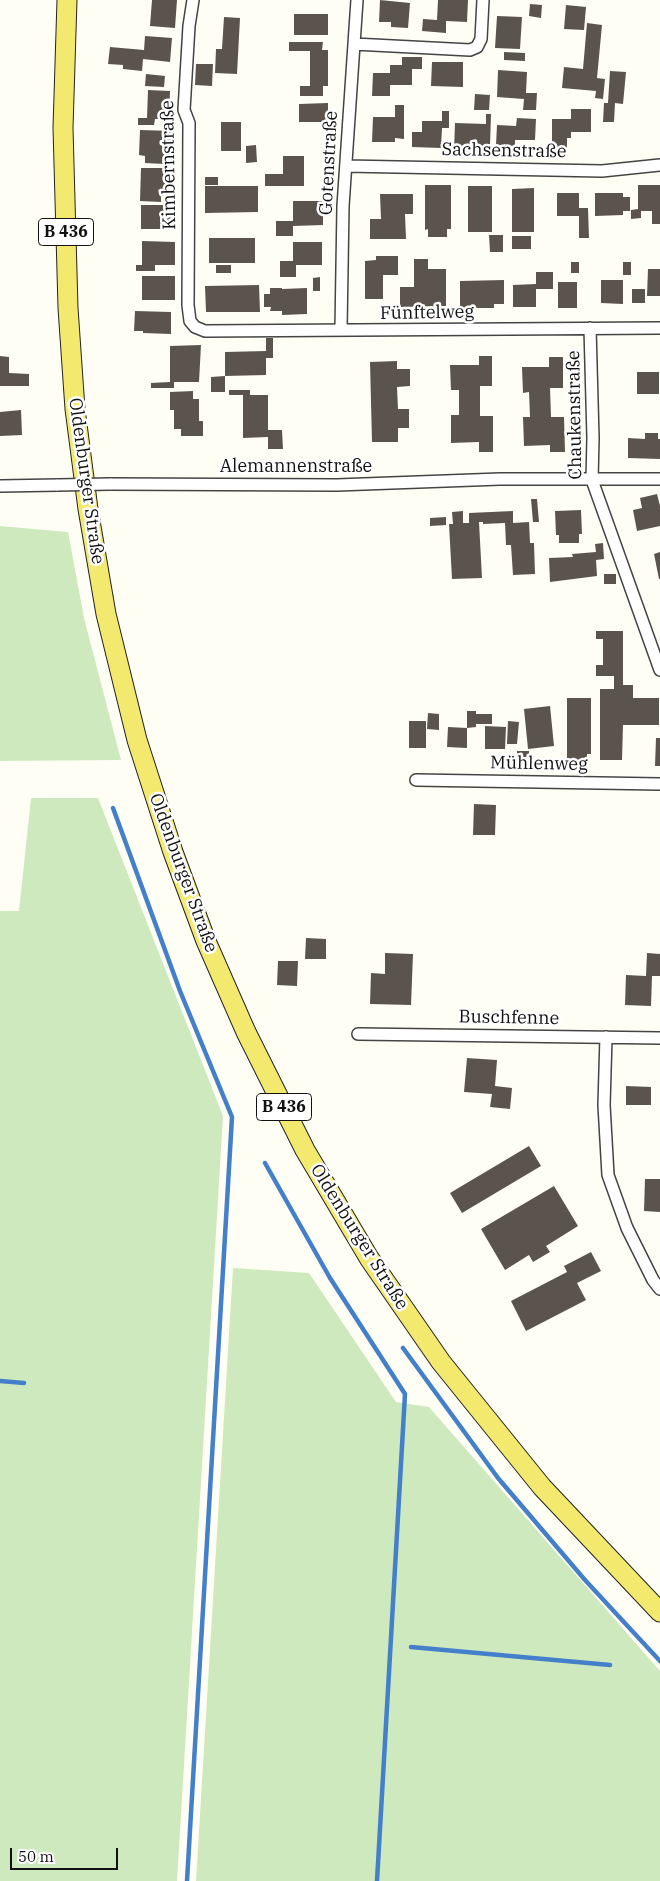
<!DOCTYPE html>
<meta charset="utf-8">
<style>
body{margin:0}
#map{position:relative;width:660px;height:1881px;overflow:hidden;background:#fffef5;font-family:"IBM Plex Serif",serif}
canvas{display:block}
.scale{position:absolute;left:10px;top:1848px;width:108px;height:22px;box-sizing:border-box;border:2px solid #111;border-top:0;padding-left:6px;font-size:15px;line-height:18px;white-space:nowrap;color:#111;-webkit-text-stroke:4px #fff;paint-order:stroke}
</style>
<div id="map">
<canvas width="660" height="1881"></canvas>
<div class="scale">50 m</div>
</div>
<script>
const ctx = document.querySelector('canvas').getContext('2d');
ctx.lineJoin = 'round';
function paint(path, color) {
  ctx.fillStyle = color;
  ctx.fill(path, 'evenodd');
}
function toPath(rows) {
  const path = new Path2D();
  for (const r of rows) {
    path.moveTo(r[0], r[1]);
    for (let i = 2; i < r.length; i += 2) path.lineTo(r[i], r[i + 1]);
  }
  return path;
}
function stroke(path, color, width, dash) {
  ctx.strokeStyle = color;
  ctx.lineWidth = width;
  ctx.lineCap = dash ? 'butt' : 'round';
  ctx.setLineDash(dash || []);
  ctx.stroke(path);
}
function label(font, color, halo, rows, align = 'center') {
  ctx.font = font + ' "IBM Plex Serif",serif';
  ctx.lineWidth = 5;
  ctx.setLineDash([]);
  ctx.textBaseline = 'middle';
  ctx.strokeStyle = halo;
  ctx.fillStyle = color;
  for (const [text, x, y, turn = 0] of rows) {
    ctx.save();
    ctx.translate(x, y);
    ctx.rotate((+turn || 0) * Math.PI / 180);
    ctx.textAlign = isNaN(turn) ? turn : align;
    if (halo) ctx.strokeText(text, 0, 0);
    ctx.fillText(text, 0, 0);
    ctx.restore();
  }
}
paint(toPath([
 [0,526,68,532,84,618,121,760,0,761],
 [31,798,98,798,223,1116,177,1881,0,1881,0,911,19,911],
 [233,1268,309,1273,396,1402,429,1407,660,1671,660,1881,196,1881]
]), '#cee9be');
stroke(toPath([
 [113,808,180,991,232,1117,187,1881],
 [265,1163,330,1278,405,1394,377,1881],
 [403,1348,498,1478,585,1580,660,1661],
 [0,1381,24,1383],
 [411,1647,610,1665]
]), '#447fca', 4.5);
paint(toPath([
 [152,0,177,0,175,28,150,26],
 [380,0,410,3,408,28,391,27,391,22,379,22],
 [438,0,468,0,467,22,446,21,446,33,422,31,423,19,437,20],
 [530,4,542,5,541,18,529,16],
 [566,5,586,7,584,30,564,29],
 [294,14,328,14,328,35,294,35],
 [497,16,522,17,520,49,495,48],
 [224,17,240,18,237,74,215,73,216,49,222,49],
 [587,23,602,25,597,78,605,79,603,99,595,98,596,91,562,88,564,67,583,69],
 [145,36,172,38,170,62,143,59,142,71,123,69,123,65,108,64,110,47,144,50],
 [289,42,323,42,322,50,328,50,328,86,323,86,323,96,300,96,300,86,310,86,310,51,289,51],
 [504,52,525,53,525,61,504,60],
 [402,57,422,57,422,69,412,69,412,85,390,85,390,96,372,96,373,73,390,73,390,65,402,65],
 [432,62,463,62,463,87,431,86],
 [196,64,213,64,212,86,195,85],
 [498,70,527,72,526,93,537,93,536,110,523,110,524,99,497,97],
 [610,71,626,72,623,104,615,103,614,122,603,122,604,103,608,103],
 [146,74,165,76,164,87,145,86],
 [148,90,170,91,169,119,155,119,154,125,138,125,138,118,147,118],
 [475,94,490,95,489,110,474,110],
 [328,103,328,122,299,122,299,104],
 [395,105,404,105,404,139,395,138,395,142,372,142,373,117,395,117],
 [571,109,591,109,591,132,571,132,571,138,567,138,567,149,552,149,552,119,571,119],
 [442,111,449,111,449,128,442,128,441,148,412,147,412,132,422,132,422,121,442,121],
 [486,114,491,114,490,146,484,146,484,152,454,151,455,123,486,124],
 [517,118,536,119,535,140,515,140,515,146,496,145,497,125,516,126],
 [221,122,241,122,241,151,221,151],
 [140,130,174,131,173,157,164,156,164,164,145,163,145,156,139,155],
 [256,145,257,162,246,163,246,146],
 [283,156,304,156,304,186,265,186,265,174,283,174],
 [141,168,175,168,174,194,161,194,161,202,140,201],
 [205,177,218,177,218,185,205,185],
 [425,185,451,185,451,229,447,229,447,237,428,237,428,229,425,230],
 [638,185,660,185,660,224,652,224,652,211,641,211,641,218,631,219,631,210,638,209],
 [205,186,258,186,258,212,205,213],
 [468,186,492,186,492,232,468,232],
 [534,188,534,232,512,232,512,189],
 [557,193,579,193,579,208,588,208,589,238,579,238,579,216,557,216],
 [595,193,623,193,623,197,630,197,630,211,623,211,623,215,595,216],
 [380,194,413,194,413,214,405,214,406,239,370,239,370,219,381,219],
 [293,201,323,201,323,225,293,226,293,236,276,236,276,221,293,221],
 [141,205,174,205,175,229,141,229],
 [489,235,503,235,503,252,490,252],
 [512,236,531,236,531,249,512,249],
 [209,238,255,238,255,263,209,263],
 [142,241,175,242,175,265,155,265,155,271,136,271,136,265,142,265],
 [293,242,322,242,322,265,296,265,296,277,280,277,280,261,293,261],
 [376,256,398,256,398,275,383,275,383,299,365,299,365,261,376,260],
 [414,259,428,259,428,269,446,269,446,306,400,307,400,287,414,287],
 [571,262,579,262,579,273,571,273],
 [623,262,631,262,631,275,623,275],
 [216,265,231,265,231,273,216,273],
 [648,269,660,269,660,296,647,296],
 [536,272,553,272,553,289,536,289,536,307,513,307,513,285,536,284],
 [142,276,175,276,175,300,142,300],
 [320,277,320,291,313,291,313,278],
 [504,280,504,304,494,304,494,308,460,308,460,281],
 [601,280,623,280,623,304,601,303],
 [558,282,577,282,577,308,558,308],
 [259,285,260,312,206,312,205,286],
 [270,288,282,288,282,289,307,288,307,314,282,315,282,311,270,311,271,307,264,307,264,294,270,294],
 [632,289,645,289,645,303,632,303],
 [135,311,171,312,171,334,143,333,143,331,134,331],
 [266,338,273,338,273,358,266,358,266,375,225,376,225,352,266,351],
 [201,345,199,382,174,382,174,388,151,388,151,383,170,382,170,346],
 [0,356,9,357,9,373,29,374,29,386,0,386],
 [479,356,492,356,492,386,480,386,480,416,493,416,493,452,479,452,479,442,451,443,451,415,459,415,459,390,451,390,450,365,479,365],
 [549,357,563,357,563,388,550,388,551,417,564,417,565,452,550,452,550,445,524,446,523,417,530,417,529,392,523,393,522,367,549,367],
 [397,361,397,369,410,369,410,386,397,387,398,409,409,409,409,428,398,428,398,442,372,442,370,362],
 [637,372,659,372,659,394,637,394],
 [225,376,225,392,211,392,211,377],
 [229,390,250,390,250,395,268,395,268,430,282,430,283,449,268,449,268,437,243,438,243,395,229,395],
 [193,391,193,399,199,399,199,421,203,421,203,436,181,436,181,429,174,429,174,410,170,410,170,392],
 [21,410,22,435,0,436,0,412],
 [645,433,658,433,658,439,660,439,660,459,628,458,628,438,645,439],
 [657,494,660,506,660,526,637,531,633,510,642,508,640,498],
 [531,499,537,499,539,522,533,522],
 [581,510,582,534,579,534,579,543,559,543,559,535,556,535,555,511],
 [463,511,463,523,469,523,469,513,513,511,513,523,529,522,530,543,534,543,535,574,513,575,511,545,506,545,505,523,483,524,483,522,479,522,482,578,452,579,449,524,453,524,452,512],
 [446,517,446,525,430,526,430,518],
 [603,543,604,559,596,560,597,576,550,582,549,558,573,557,572,554,596,552,595,544],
 [660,552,660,579,659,579,654,554],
 [604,574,616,574,616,584,604,584],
 [596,631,623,631,623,685,633,685,633,698,659,698,659,725,623,725,622,760,600,760,600,689,614,689,614,676,596,676,596,665,603,665,603,639,596,639],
 [567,698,591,698,591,754,587,754,587,765,567,764],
 [550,706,554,746,528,749,524,709],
 [467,711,476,711,476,714,492,714,492,724,476,724,476,727,467,728],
 [428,713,439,714,439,730,427,729],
 [409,721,426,721,426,748,409,748],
 [508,721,519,722,517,744,507,744],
 [485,726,506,727,505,749,485,749],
 [448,727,467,728,467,748,447,747],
 [656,738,660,738,660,766,655,766],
 [517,751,529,751,529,757,517,757],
 [474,804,496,805,495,835,473,835],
 [306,938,326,939,326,959,305,959],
 [385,953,413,954,411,1005,370,1004,371,973,385,974],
 [647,953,660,954,660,976,652,976,651,1006,625,1005,626,975,646,976],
 [278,961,298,961,297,986,277,985],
 [467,1058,497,1060,495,1086,512,1088,510,1109,490,1107,492,1094,464,1092],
 [626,1086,651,1087,651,1105,626,1105],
 [529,1146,541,1166,462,1213,450,1193],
 [645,1179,660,1179,660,1212,644,1211],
 [554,1186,578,1226,546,1246,550,1252,533,1262,529,1255,505,1270,481,1229],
 [591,1252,601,1271,577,1283,586,1300,526,1331,511,1301,567,1272,564,1266]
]), '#5a544d');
const street = toPath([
 [193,0,189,26,184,110,189,123,188,305,190,321,195,327,205,331,660,328],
 [354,44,470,50,477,47,481,39,483,0],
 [346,166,602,171,660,165],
 [590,328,593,438,592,480,660,670],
 [341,329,343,206,357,0],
 [110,484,337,485,500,479,660,479],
 [0,486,58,485],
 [416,780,660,784],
 [358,1034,660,1038],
 [606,1037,604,1105,608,1175,627,1228,653,1280,660,1289]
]);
const primary = toPath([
 [67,0,63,128,68,308,75,409,88,509,106,614,137,740,173,852,206,941,246,1032,305,1150,369,1258,441,1362,542,1487,660,1612]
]);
stroke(street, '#444', 14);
stroke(primary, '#222', 21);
stroke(street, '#fff', 11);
stroke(primary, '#f4e96f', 19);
const streetBridge = toPath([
 [58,485,110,484]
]);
stroke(streetBridge, '#444', 14, []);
stroke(streetBridge, '#fff', 11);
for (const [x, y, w] of [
 [66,232,55],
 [284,1107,55]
]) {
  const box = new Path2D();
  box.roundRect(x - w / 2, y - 13.5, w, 27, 4);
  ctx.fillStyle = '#fff';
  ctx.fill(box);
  stroke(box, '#111', 1);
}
label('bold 16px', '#111', null, [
 ["B 436",66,232],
 ["B 436",284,1107]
]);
label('18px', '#111', '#fff', [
 ["Sachsenstraße",504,151,1],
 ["Gotenstraße",329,163,-87],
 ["Kimbernstraße",169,165,-91],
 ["Fünftelweg",427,313,-1],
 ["Chaukenstraße",575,415,-91],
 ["Alemannenstraße",296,467],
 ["Oldenburger Straße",86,481,82],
 ["Mühlenweg",539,764,1],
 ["Oldenburger Straße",183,873,70],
 ["Buschfenne",509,1018,1],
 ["Oldenburger Straße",359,1237,58]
]);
</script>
